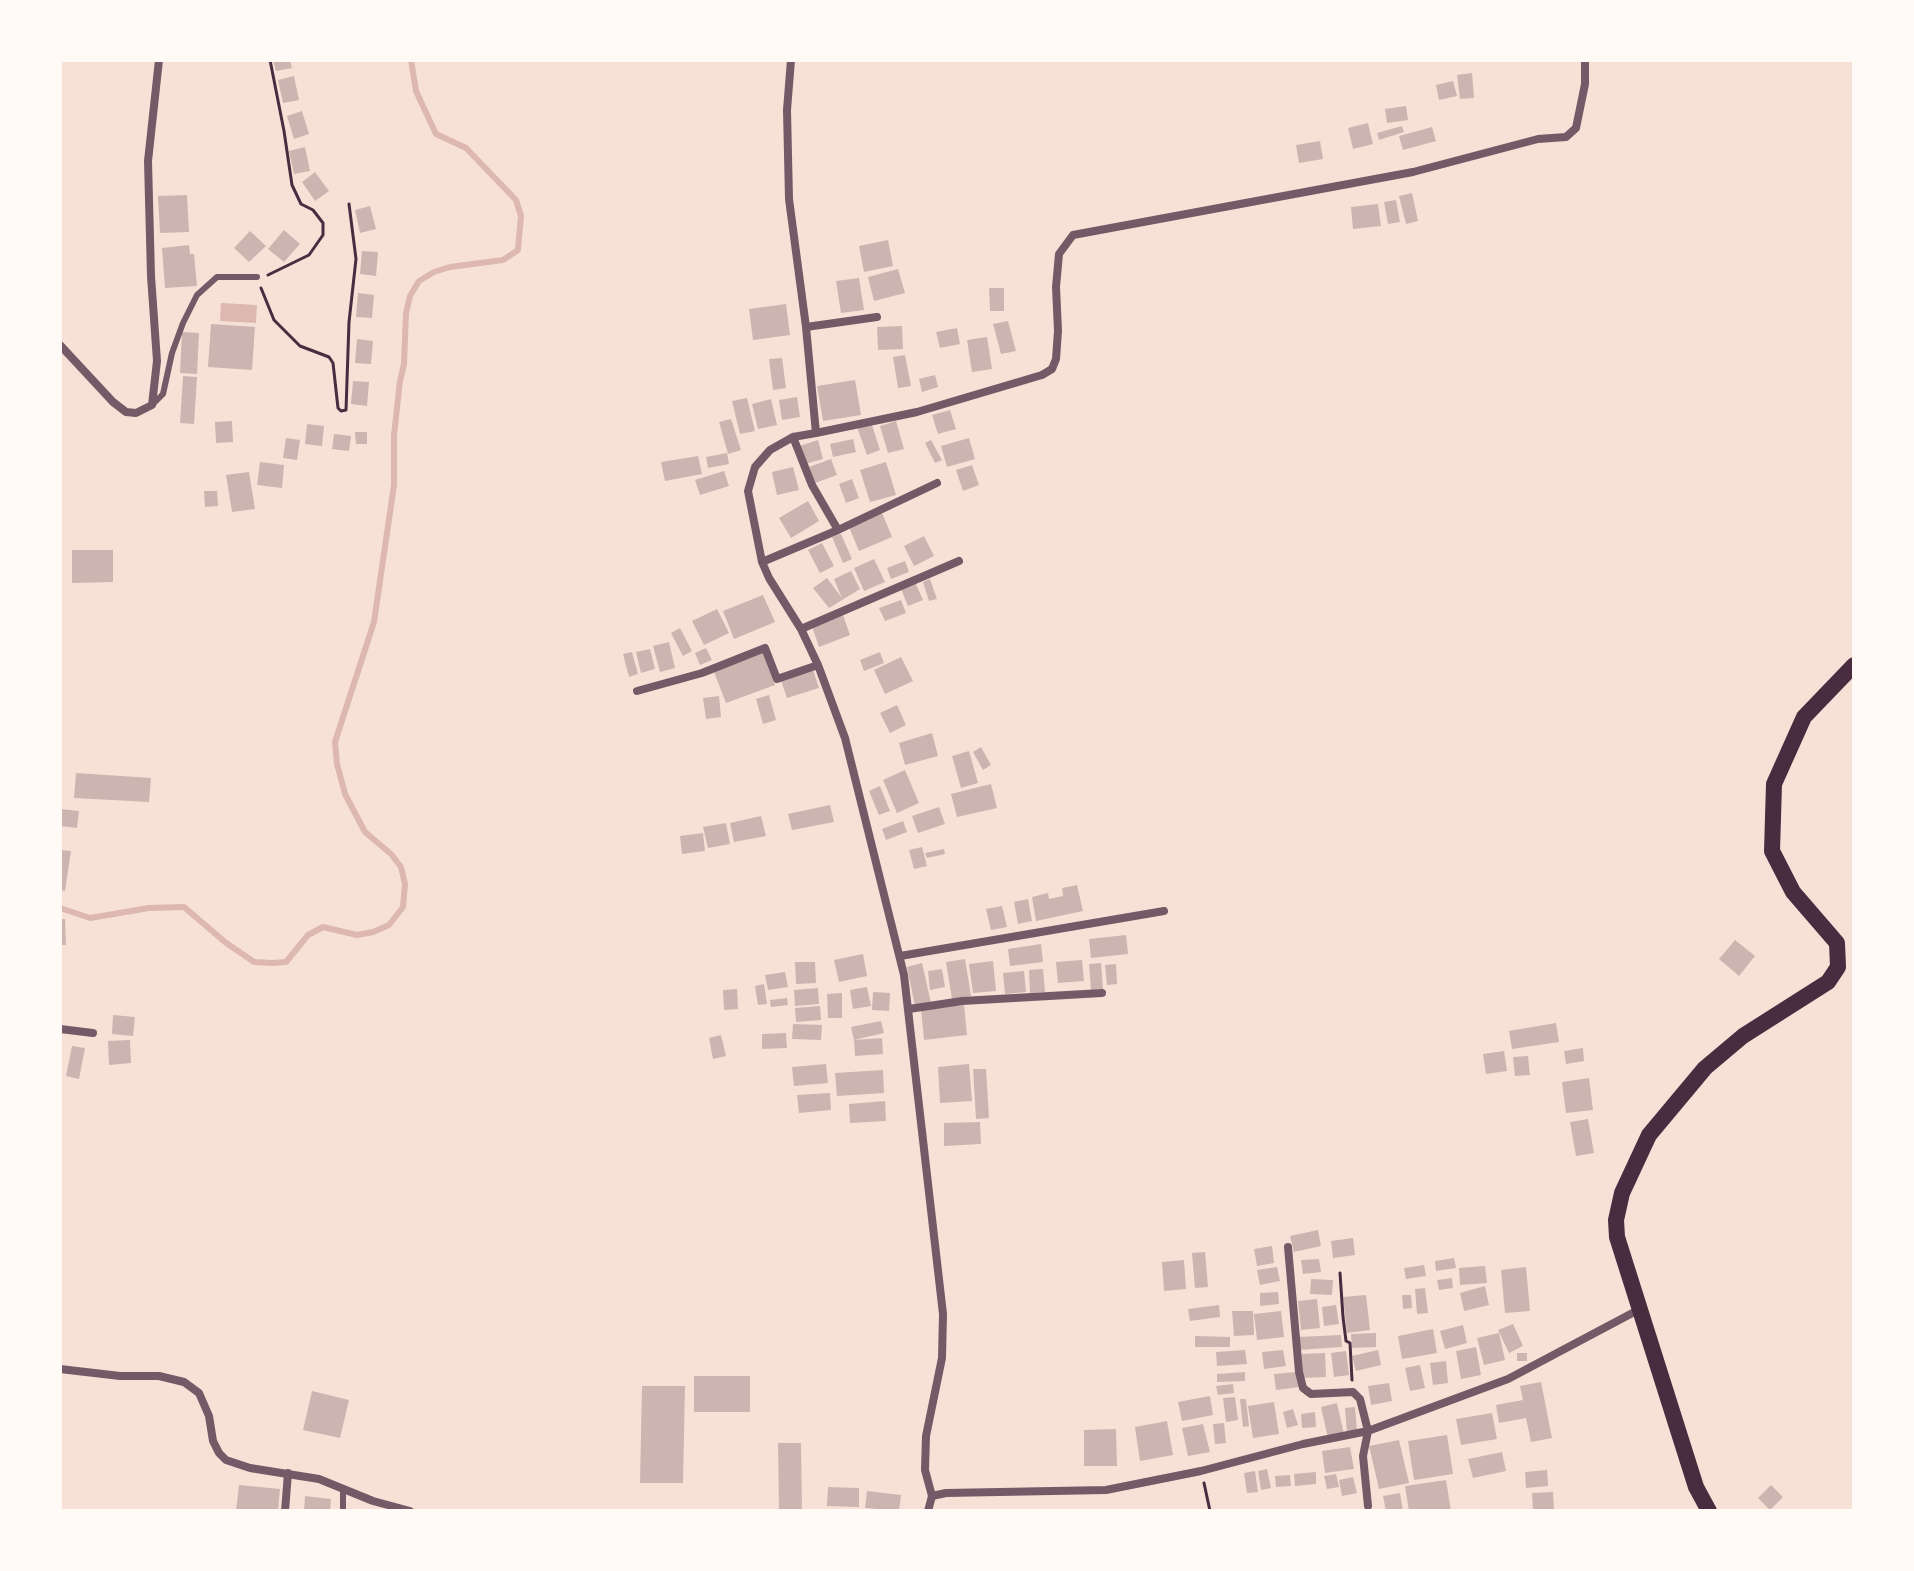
<!DOCTYPE html>
<style>
body{margin:0}
#map{position:relative;width:1914px;height:1571px;overflow:hidden;background:#f7e1d7;font-family:"Times New Roman",serif}
canvas{display:block}
.frame{position:absolute;inset:0;border:62px solid #fffaf5;pointer-events:none}
</style>
<div id="map">
<canvas width="1914" height="1571"></canvas>
<div class="frame"></div>
</div>
<script>
const ctx = document.querySelector('canvas').getContext('2d');
ctx.lineJoin = 'round';
function paint(path, color) {
  ctx.fillStyle = color;
  ctx.fill(path, 'evenodd');
}
function toPath(rows) {
  const path = new Path2D();
  for (const r of rows) {
    path.moveTo(r[0], r[1]);
    for (let i = 2; i < r.length; i += 2) path.lineTo(r[i], r[i + 1]);
  }
  return path;
}
function stroke(path, color, width, dash) {
  ctx.strokeStyle = color;
  ctx.lineWidth = width;
  ctx.lineCap = dash ? 'butt' : 'round';
  ctx.setLineDash(dash || []);
  ctx.stroke(path);
}
paint(toPath([
 [221,303,257,305,256,323,220,321]
]), '#dcb8b0');
stroke(toPath([
 [60,908,90,918,149,908,184,907,225,942,254,962,272,963,286,962,308,935,323,927,357,935,373,932,389,925,403,907,405,884,401,867,391,854,365,832,345,794,337,764,335,742,374,622,394,485,394,435,400,381,404,364,406,313,410,296,419,281,434,272,450,267,503,260,518,250,521,216,516,200,466,148,436,134,416,91,411,60]
]), '#dcb8b0', 6);
paint(toPath([
 [273,60,290,60,292,68,276,71],
 [1472,73,1474,98,1460,99,1457,75],
 [294,76,299,100,283,103,278,80],
 [1453,81,1457,96,1439,100,1436,85],
 [1406,106,1408,120,1387,123,1385,109],
 [302,111,309,134,294,139,287,116],
 [1368,123,1373,144,1353,149,1348,128],
 [1402,126,1404,132,1379,140,1377,133],
 [1432,127,1436,141,1403,150,1399,136],
 [1320,141,1323,159,1299,163,1296,145],
 [305,147,310,171,294,174,289,151],
 [315,172,329,191,315,201,302,182],
 [1412,193,1418,221,1406,224,1399,196],
 [187,195,189,232,160,233,158,196],
 [1396,200,1400,222,1388,224,1384,202],
 [1378,204,1381,226,1353,229,1351,207],
 [370,206,376,229,360,233,355,210],
 [284,230,300,244,284,262,268,249],
 [250,231,266,246,249,262,234,248],
 [888,240,893,266,864,272,859,246],
 [189,245,190,254,194,254,197,286,165,288,162,248],
 [362,251,378,252,376,276,360,274],
 [898,269,905,293,874,301,868,277],
 [859,278,864,310,841,313,836,281],
 [989,288,1004,288,1004,311,990,311],
 [358,293,374,295,372,318,356,317],
 [786,304,790,335,753,340,749,309],
 [1008,321,1016,351,1001,354,993,324],
 [211,324,255,327,252,370,208,367],
 [902,326,903,349,878,350,877,327],
 [957,328,960,344,940,348,936,332],
 [182,332,199,333,197,374,180,373],
 [987,337,992,369,972,372,967,340],
 [357,339,373,341,371,364,355,363],
 [905,355,911,386,898,388,893,357],
 [782,358,786,388,773,390,769,359],
 [935,375,938,387,922,392,919,379],
 [183,376,197,377,194,424,180,423],
 [855,380,861,415,823,421,817,386],
 [353,381,369,382,367,406,351,404],
 [797,397,800,417,782,420,779,400],
 [747,398,755,431,740,434,732,401],
 [771,399,777,425,758,429,752,404],
 [950,410,956,429,938,434,932,415],
 [731,419,741,450,728,454,719,422],
 [232,421,233,442,216,443,215,422],
 [896,421,904,449,888,453,880,426],
 [871,422,880,450,867,455,857,427],
 [307,424,324,426,322,446,305,444],
 [355,432,367,432,367,444,356,444],
 [334,434,351,436,349,451,332,449],
 [286,438,300,440,297,460,283,458],
 [969,438,975,459,947,467,941,446],
 [853,439,856,452,833,457,830,444],
 [818,440,823,459,805,464,800,446],
 [931,440,942,460,935,463,925,443],
 [727,453,729,464,708,468,706,457],
 [698,456,702,474,665,481,661,462],
 [831,459,837,475,815,483,809,467],
 [260,462,284,465,282,488,257,485],
 [886,462,896,495,870,502,860,470],
 [972,465,979,485,963,491,956,470],
 [793,467,799,490,777,495,772,472],
 [724,471,729,486,700,495,695,480],
 [249,472,255,509,232,512,226,475],
 [852,479,859,498,846,503,839,484],
 [204,491,217,491,218,506,205,507],
 [808,501,819,521,791,538,779,518],
 [882,513,892,537,859,551,849,527],
 [841,534,852,559,843,563,832,537],
 [924,536,934,556,914,566,904,546],
 [822,543,834,566,820,573,808,550],
 [72,550,113,550,113,582,72,583],
 [874,559,885,582,864,591,854,568],
 [905,561,909,572,891,579,887,568],
 [851,571,860,589,829,608,813,588,827,578,842,598,834,579],
 [930,579,937,599,929,601,923,582],
 [915,582,923,600,908,606,901,589],
 [763,595,775,622,734,639,723,611],
 [901,600,906,613,885,621,879,608],
 [717,609,729,633,704,645,692,621],
 [843,615,850,635,819,647,812,626],
 [680,628,692,651,683,656,671,633],
 [669,642,675,668,660,672,653,646],
 [706,648,712,660,700,665,695,653],
 [650,649,655,669,641,673,636,652],
 [632,652,638,674,629,677,623,654],
 [880,652,884,663,864,671,860,660],
 [763,653,775,685,726,703,714,672],
 [901,657,913,681,885,694,874,670],
 [813,670,819,688,787,698,781,680],
 [769,695,776,720,763,724,756,699],
 [719,696,721,717,706,719,703,698],
 [897,705,906,725,890,733,880,713],
 [932,733,938,756,905,765,899,743],
 [981,747,991,765,983,770,973,752],
 [969,751,978,783,961,788,952,756],
 [905,770,919,803,897,813,883,780],
 [76,773,151,778,149,802,74,798],
 [991,784,997,808,957,817,951,794],
 [880,786,890,811,879,815,869,791],
 [830,805,834,822,792,830,788,814],
 [939,807,945,824,918,833,912,816],
 [60,809,79,811,77,828,60,826],
 [761,816,766,836,734,842,730,823],
 [903,821,907,832,886,840,882,829],
 [726,823,730,844,708,848,703,827],
 [703,833,705,851,682,854,680,836],
 [922,847,927,866,914,869,909,850],
 [944,849,945,854,927,858,925,853],
 [60,850,71,851,65,891,60,890],
 [1077,885,1083,911,1036,921,1032,897,1048,893,1049,899,1063,896,1062,888],
 [1028,899,1032,921,1018,924,1014,902],
 [1002,906,1007,927,991,930,986,909],
 [60,919,65,919,66,945,60,945],
 [1126,935,1128,954,1091,958,1089,939],
 [1735,940,1755,956,1739,976,1719,959],
 [1041,944,1043,962,1010,966,1008,949],
 [863,954,867,976,839,982,834,960],
 [965,959,971,996,952,999,946,962],
 [1082,960,1084,981,1058,983,1056,962],
 [993,961,996,991,973,993,969,964],
 [795,962,815,962,816,983,796,984],
 [922,963,931,1003,915,1006,907,967],
 [1101,963,1103,989,1091,990,1089,964],
 [1116,964,1117,984,1107,985,1105,965],
 [942,969,945,987,930,990,928,971],
 [1043,969,1045,992,1030,993,1029,970],
 [1024,971,1026,992,1005,994,1003,973],
 [785,972,788,987,768,990,765,975],
 [764,984,767,1004,758,1005,755,986],
 [867,987,871,1006,853,1009,850,990],
 [818,988,819,1004,795,1006,794,990],
 [737,989,738,1009,724,1010,723,990],
 [873,992,890,993,889,1011,872,1010],
 [842,993,842,1018,828,1018,827,994],
 [787,998,788,1005,771,1007,770,1000],
 [964,1005,967,1035,924,1040,921,1009],
 [820,1006,821,1020,796,1022,795,1008],
 [113,1015,135,1017,133,1036,112,1034],
 [881,1021,884,1033,854,1040,851,1027],
 [1556,1023,1559,1042,1512,1049,1509,1031],
 [793,1024,822,1025,821,1040,792,1039],
 [786,1033,787,1048,762,1049,762,1034],
 [721,1035,726,1056,713,1059,709,1038],
 [882,1038,883,1054,855,1056,854,1040],
 [130,1040,131,1063,109,1065,108,1041],
 [72,1046,85,1048,79,1079,66,1076],
 [1583,1048,1584,1061,1566,1064,1564,1051],
 [1504,1051,1507,1071,1486,1074,1483,1054],
 [1528,1056,1530,1075,1515,1076,1513,1057],
 [826,1064,828,1083,794,1086,792,1067],
 [969,1064,972,1101,940,1103,938,1067],
 [973,1069,986,1069,989,1118,976,1119],
 [883,1070,884,1093,837,1096,835,1073],
 [1589,1078,1593,1110,1566,1113,1562,1082],
 [830,1093,831,1110,799,1113,797,1095],
 [885,1101,886,1121,850,1123,849,1104],
 [1588,1119,1594,1153,1576,1156,1570,1122],
 [980,1122,981,1144,944,1146,944,1123],
 [1318,1230,1321,1246,1294,1252,1290,1236],
 [1353,1238,1355,1255,1333,1258,1331,1241],
 [1272,1246,1274,1263,1257,1266,1254,1249],
 [1205,1252,1208,1287,1195,1288,1192,1253],
 [1454,1258,1456,1268,1436,1271,1435,1261],
 [1319,1259,1321,1272,1303,1274,1301,1260],
 [1184,1260,1186,1289,1164,1291,1162,1262],
 [1424,1265,1426,1276,1406,1279,1404,1268],
 [1485,1266,1487,1283,1460,1285,1459,1268],
 [1277,1267,1280,1281,1260,1285,1257,1270],
 [1526,1267,1530,1311,1505,1313,1501,1270],
 [1452,1278,1453,1288,1439,1290,1437,1280],
 [1311,1279,1333,1280,1332,1295,1310,1294],
 [1485,1286,1489,1305,1464,1311,1460,1293],
 [1425,1288,1428,1313,1417,1314,1415,1289],
 [1278,1292,1279,1304,1260,1306,1260,1293],
 [1366,1295,1370,1330,1347,1333,1343,1297],
 [1402,1295,1411,1295,1412,1308,1403,1309],
 [1317,1299,1320,1328,1301,1330,1298,1301],
 [1219,1305,1220,1317,1190,1321,1188,1309],
 [1336,1305,1339,1324,1324,1326,1322,1307],
 [1232,1311,1253,1311,1254,1335,1234,1336],
 [1281,1311,1284,1337,1257,1340,1254,1314],
 [1513,1324,1523,1346,1509,1353,1498,1330],
 [1463,1325,1467,1343,1445,1349,1440,1331],
 [1433,1329,1437,1353,1402,1359,1398,1336],
 [1376,1333,1376,1347,1352,1348,1351,1334],
 [1499,1333,1505,1360,1484,1365,1477,1338],
 [1341,1335,1342,1347,1298,1350,1297,1337],
 [1195,1336,1230,1337,1230,1347,1195,1347],
 [1476,1347,1481,1375,1461,1379,1456,1351],
 [1245,1350,1247,1364,1217,1366,1216,1352],
 [1283,1350,1286,1366,1264,1369,1262,1352],
 [1378,1350,1381,1365,1356,1371,1352,1356],
 [1346,1351,1349,1375,1334,1377,1331,1353],
 [1325,1353,1326,1377,1302,1378,1301,1354],
 [1517,1353,1527,1353,1527,1361,1517,1361],
 [1446,1361,1448,1383,1433,1385,1430,1363],
 [1420,1365,1425,1388,1410,1391,1405,1368],
 [1245,1372,1245,1381,1217,1382,1217,1374],
 [1297,1372,1299,1387,1276,1390,1274,1374],
 [694,1376,750,1376,750,1412,694,1412],
 [1541,1382,1552,1438,1531,1442,1526,1418,1499,1423,1496,1405,1523,1400,1520,1386],
 [1389,1383,1392,1401,1371,1405,1368,1386],
 [1233,1384,1234,1393,1218,1395,1216,1386],
 [642,1386,685,1386,683,1483,640,1483],
 [312,1391,349,1400,340,1438,303,1430],
 [1210,1396,1213,1415,1182,1421,1178,1402],
 [1235,1397,1238,1420,1226,1422,1223,1398],
 [1240,1399,1246,1399,1249,1426,1243,1427],
 [1274,1402,1279,1434,1253,1438,1248,1406],
 [1337,1403,1344,1434,1328,1438,1321,1407],
 [1355,1407,1357,1431,1347,1432,1345,1408],
 [1293,1409,1298,1425,1287,1428,1283,1412],
 [1315,1412,1316,1427,1302,1428,1301,1414],
 [1492,1413,1497,1439,1461,1445,1456,1419],
 [1167,1421,1173,1455,1140,1461,1135,1427],
 [1224,1423,1226,1443,1215,1444,1213,1424],
 [1203,1424,1210,1452,1188,1456,1182,1428],
 [1116,1429,1117,1466,1084,1466,1084,1430],
 [1447,1435,1453,1474,1414,1480,1408,1441],
 [1399,1440,1409,1483,1379,1489,1369,1446],
 [778,1443,801,1443,802,1511,779,1511],
 [1350,1447,1354,1469,1325,1473,1322,1451],
 [1502,1452,1506,1471,1473,1478,1468,1459],
 [1267,1469,1271,1488,1261,1490,1258,1471],
 [1547,1470,1548,1486,1526,1488,1525,1472],
 [1255,1471,1258,1492,1247,1493,1244,1473],
 [1316,1472,1316,1484,1295,1486,1294,1474],
 [1336,1474,1339,1487,1327,1489,1324,1476],
 [1290,1475,1291,1486,1276,1487,1275,1476],
 [1353,1477,1357,1493,1342,1496,1339,1480],
 [1446,1480,1451,1511,1409,1511,1405,1486],
 [239,1485,280,1489,278,1511,236,1511],
 [1771,1485,1783,1497,1770,1510,1758,1498],
 [828,1487,859,1488,859,1507,827,1506],
 [867,1491,901,1495,899,1511,865,1508],
 [1553,1492,1554,1511,1533,1511,1532,1493],
 [1400,1493,1403,1511,1386,1511,1383,1496],
 [305,1496,331,1499,330,1511,304,1511]
]), '#ccb4b1');
stroke(toPath([
 [268,275,309,255,323,235,323,223,313,210,301,204,292,185,284,131,270,60],
 [261,288,274,320,300,346,329,357,333,363,338,408,341,411,346,410,349,322,356,259,349,204],
 [1340,1273,1343,1317,1346,1341,1350,1343,1352,1380],
 [1204,1483,1210,1511]
]), '#4a2c40', 3);
stroke(toPath([
 [152,405,163,394,172,353,183,323,197,295,217,277,257,277],
 [343,1511,343,1488]
]), '#755966', 6);
stroke(toPath([
 [791,60,787,110,789,199,806,327,816,433,793,437,770,450,755,467,748,491,762,562,769,578,801,629,818,665,845,738,904,975,943,1314,942,1358,926,1436,925,1470,932,1496],
 [806,327,877,317],
 [60,345,113,402,126,412,136,413,152,405,157,361,151,276,148,161,159,60],
 [816,433,917,412,1042,375,1052,369,1056,359,1058,331,1056,287,1059,254,1073,235,1413,172,1538,139,1566,137,1576,128,1585,84,1585,60],
 [793,437,812,485,838,530],
 [762,562,838,530,937,483],
 [801,629,959,561],
 [637,691,702,673,765,648,777,679,818,665],
 [900,956,1164,911],
 [909,1009,962,1001,1102,993],
 [60,1029,93,1033],
 [1288,1247,1299,1372,1303,1388,1311,1394,1353,1392,1360,1399,1368,1431,1363,1456,1368,1506],
 [60,1369,120,1376,159,1376,184,1382,199,1393,209,1416,213,1441,219,1453,226,1460,250,1468,319,1479,373,1501,410,1511],
 [285,1511,288,1473],
 [928,1511,932,1496,946,1493,1106,1490,1201,1471,1303,1444,1368,1431,1508,1379,1640,1309]
]), '#755966', 8);
stroke(toPath([
 [1709,1511,1696,1487,1617,1237,1616,1220,1622,1193,1649,1135,1705,1068,1743,1036,1828,982,1838,967,1837,943,1793,892,1772,851,1774,784,1804,717,1854,665]
]), '#4a2c40', 16);
</script>
